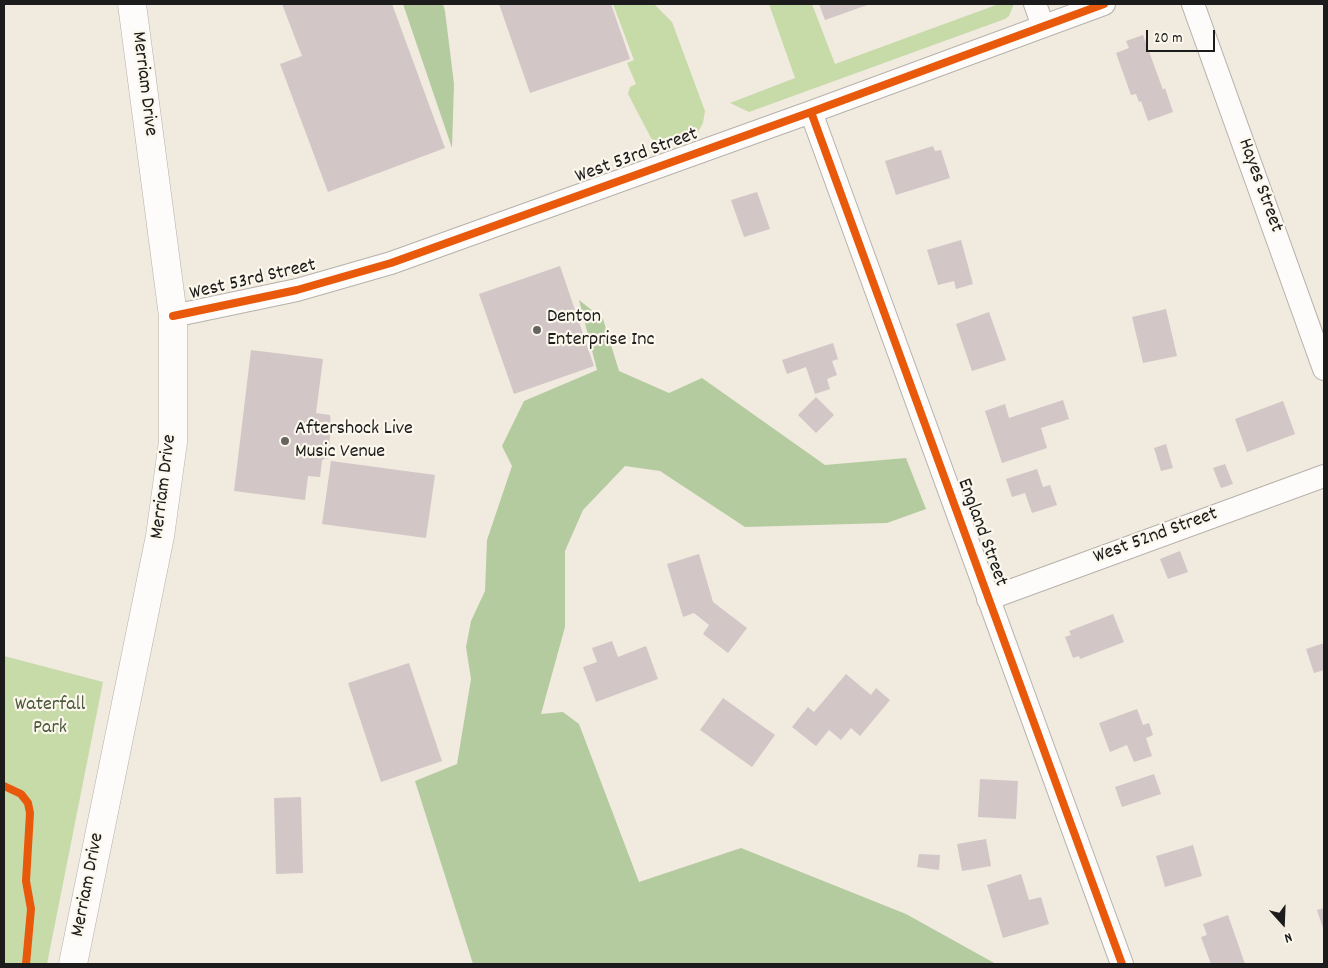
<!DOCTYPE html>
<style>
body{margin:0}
#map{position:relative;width:1328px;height:968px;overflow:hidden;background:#f1eadf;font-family:Dekko,sans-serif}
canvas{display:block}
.frame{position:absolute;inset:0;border:5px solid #1c1c1c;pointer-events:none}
.north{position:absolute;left:1258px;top:898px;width:50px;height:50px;-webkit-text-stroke:4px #fbf7ec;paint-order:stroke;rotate:160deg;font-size:14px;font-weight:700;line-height:20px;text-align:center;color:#1c1c1c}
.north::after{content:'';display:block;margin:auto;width:18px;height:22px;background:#1c1c1c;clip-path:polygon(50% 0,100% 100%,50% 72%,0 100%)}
.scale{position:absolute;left:1146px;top:30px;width:69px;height:22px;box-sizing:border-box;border:2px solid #1c1c1c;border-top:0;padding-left:6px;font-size:15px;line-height:18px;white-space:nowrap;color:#1c1c1c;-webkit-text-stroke:4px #fbf7ec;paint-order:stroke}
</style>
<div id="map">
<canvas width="1328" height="968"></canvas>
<div class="frame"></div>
<div class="north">N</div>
<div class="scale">20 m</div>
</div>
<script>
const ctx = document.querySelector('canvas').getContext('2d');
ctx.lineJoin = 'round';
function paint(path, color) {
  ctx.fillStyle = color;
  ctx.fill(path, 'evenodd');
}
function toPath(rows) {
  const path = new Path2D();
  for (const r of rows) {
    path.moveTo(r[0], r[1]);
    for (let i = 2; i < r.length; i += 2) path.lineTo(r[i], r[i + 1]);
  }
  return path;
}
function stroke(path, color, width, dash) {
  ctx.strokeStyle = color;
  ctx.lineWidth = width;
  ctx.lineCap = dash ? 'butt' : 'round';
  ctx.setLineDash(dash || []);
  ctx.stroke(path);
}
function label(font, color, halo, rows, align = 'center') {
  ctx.font = font + ' Dekko,sans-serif';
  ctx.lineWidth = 4.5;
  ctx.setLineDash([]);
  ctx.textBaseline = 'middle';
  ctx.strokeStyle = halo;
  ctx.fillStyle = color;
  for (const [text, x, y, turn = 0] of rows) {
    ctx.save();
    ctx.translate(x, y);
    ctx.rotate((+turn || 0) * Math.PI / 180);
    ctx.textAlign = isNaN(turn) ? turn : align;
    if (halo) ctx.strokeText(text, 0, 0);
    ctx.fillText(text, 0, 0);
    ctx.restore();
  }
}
paint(toPath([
 [613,4,654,4,672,22,705,111,703,123,698,132,664,144,656,142,651,138,628,94,630,87,636,84,627,63,634,60],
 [769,4,812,4,835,64,996,5,995,4,1014,4,1009,16,1005,19,749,112,730,103,795,78],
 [4,656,103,682,47,964,4,964]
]), '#c6dba8');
paint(toPath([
 [403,4,443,4,445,11,454,84,452,148],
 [579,300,603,319,619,371,669,393,702,378,825,465,906,458,926,509,887,523,745,527,660,471,625,466,583,510,565,551,565,627,541,714,563,712,579,724,639,882,741,848,906,914,996,964,473,964,415,781,457,764,471,679,466,647,471,621,485,591,487,540,512,466,502,446,524,401,597,370]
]), '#b4cb9f');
paint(toPath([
 [282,4,392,4,445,148,328,192,280,64,302,56],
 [499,4,611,4,630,59,530,93],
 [819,4,870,4,825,20],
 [1143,35,1163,90,1165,88,1173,112,1148,121,1141,101,1139,102,1136,94,1131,95,1116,53,1129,48,1126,41],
 [933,146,935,151,941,150,950,178,896,195,885,161],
 [757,192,770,229,744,237,731,200],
 [961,240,973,284,956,289,954,281,938,285,927,250],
 [560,266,594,366,514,394,479,294],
 [1166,309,1177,356,1143,363,1132,317],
 [989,312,1006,360,972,371,956,324],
 [833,343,838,359,832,361,837,375,827,379,830,389,815,394,806,367,787,374,782,360],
 [251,350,323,359,316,413,330,415,331,424,328,458,322,460,320,477,308,476,305,500,234,491],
 [816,397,834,415,816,433,798,415],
 [1063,400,1069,419,1041,428,1047,448,1002,463,985,411,1005,404,1009,418],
 [1283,401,1295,434,1247,452,1235,419],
 [1166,444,1173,468,1161,471,1154,448],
 [331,461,435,475,426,538,322,524],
 [1225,464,1233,484,1221,488,1213,468],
 [1037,469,1043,487,1050,485,1057,505,1032,513,1025,493,1012,497,1006,479],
 [1180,551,1188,572,1168,579,1160,559],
 [699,554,713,602,747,628,728,653,703,634,709,625,694,613,683,617,667,564],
 [1113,614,1124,642,1080,659,1079,656,1073,658,1065,637,1071,635,1069,631],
 [612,641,618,657,646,646,658,679,596,702,583,667,597,662,592,648],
 [1324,643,1324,670,1314,673,1306,649],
 [409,663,442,761,381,782,348,683],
 [846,674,871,695,876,688,890,700,860,736,851,728,841,740,829,730,816,746,792,727,808,707,814,712],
 [723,698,775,735,752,767,700,730],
 [1137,709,1143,725,1149,723,1153,735,1146,738,1152,756,1134,762,1127,745,1110,752,1099,723],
 [1154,774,1161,794,1122,807,1115,787],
 [980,779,1018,781,1016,819,978,817],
 [301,797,303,873,276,874,274,798],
 [986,839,991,866,962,871,957,844],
 [1193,845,1202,876,1165,887,1156,856],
 [919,854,940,855,939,870,917,867],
 [1021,874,1029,900,1041,897,1049,924,1003,938,987,885],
 [1324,908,1324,931,1317,910],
 [1228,915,1245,964,1211,964,1201,937,1207,935,1203,924]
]), '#d2c6c7');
const street = toPath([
 [1035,4,1043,26],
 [1193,4,1324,369],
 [811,112,1122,964],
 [173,316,297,290,391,263,811,112,1104,4],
 [988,599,1324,476]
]);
const secondary = toPath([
 [73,964,160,536,173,442,173,316,132,4]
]);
stroke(street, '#b6b1aa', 24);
stroke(secondary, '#b6b1aa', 29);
stroke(street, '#fdfcfa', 22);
stroke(secondary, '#fdfcfa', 28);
stroke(toPath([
 [811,112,1122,964],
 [173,316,297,290,391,263,811,112,1104,4],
 [4,786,21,794,28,803,30,813,26,881,31,909,26,964]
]), '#e8590c', 8);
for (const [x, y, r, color] of [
 [537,330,5,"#676460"],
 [285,441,5,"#676460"]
]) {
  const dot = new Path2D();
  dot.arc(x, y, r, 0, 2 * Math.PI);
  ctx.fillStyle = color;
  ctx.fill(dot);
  stroke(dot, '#fbf7ec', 2);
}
label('20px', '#1c1c1c', '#fbf7ec', [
 ["Merriam Drive",143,84,83],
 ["West 53rd Street",637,157,-20],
 ["Hayes Street",1259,186,70],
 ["West 53rd Street",253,281,-13],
 ["Merriam Drive",165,487,-83],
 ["England Street",981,533,70],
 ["West 52nd Street",1156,537,-20],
 ["Merriam Drive",89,885,-79]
]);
label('20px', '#1c1c1c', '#fbf7ec', [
 ["Denton",547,318],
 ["Enterprise Inc",547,341],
 ["Aftershock Live",295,430],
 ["Music Venue",295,453]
], 'left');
label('20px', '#4b5a3d', '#fbf7ec', [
 ["Waterfall",50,706],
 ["Park",50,729]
]);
</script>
